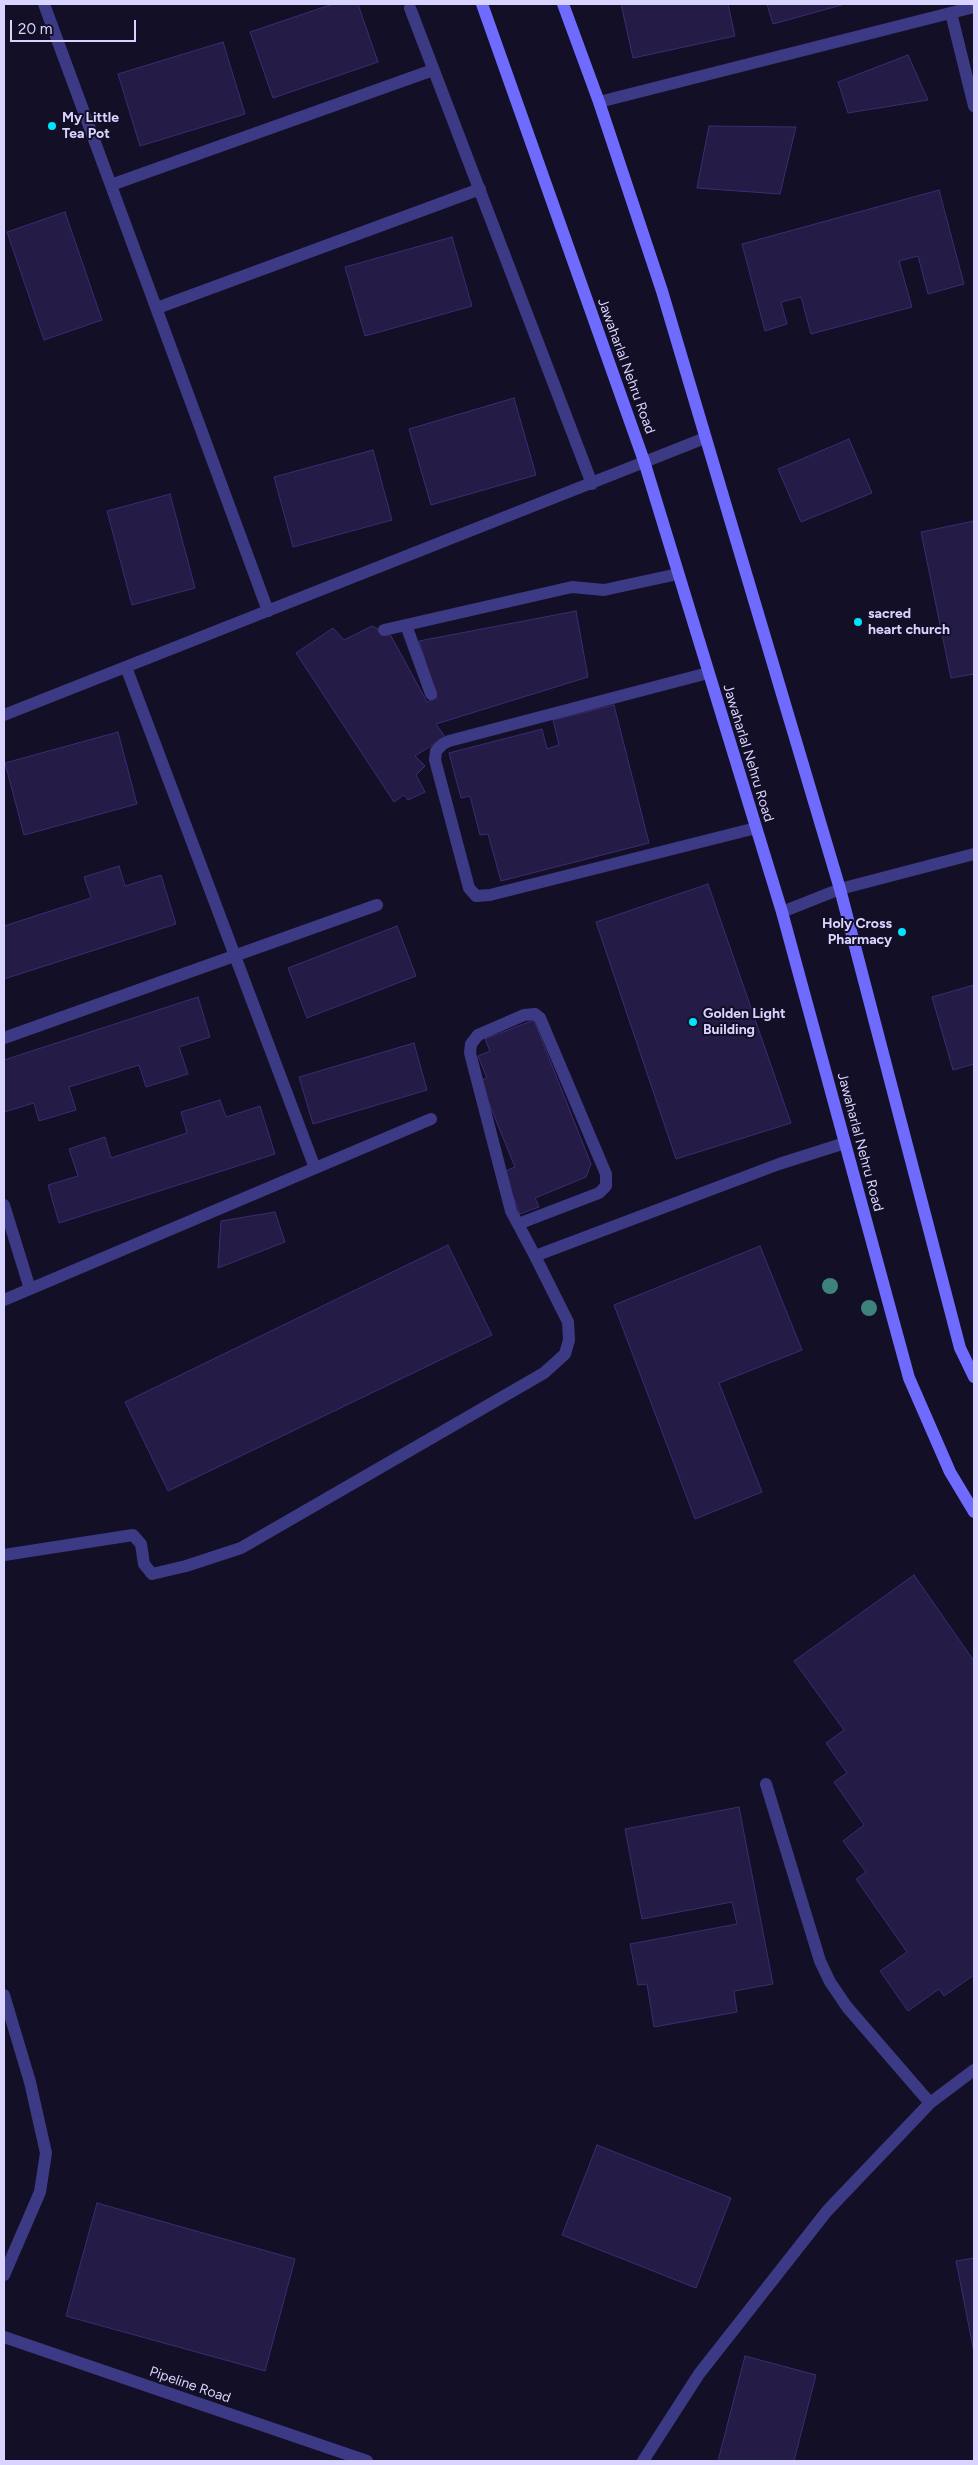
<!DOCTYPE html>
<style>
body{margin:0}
#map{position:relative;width:978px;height:2465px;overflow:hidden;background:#130f26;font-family:Figtree,sans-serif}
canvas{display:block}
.frame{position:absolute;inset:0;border:5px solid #d9d4ff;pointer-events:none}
.scale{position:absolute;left:10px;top:20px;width:126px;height:22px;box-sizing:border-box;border:2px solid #d9d4ff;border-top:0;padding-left:6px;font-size:15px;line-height:18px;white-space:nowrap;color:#d9d4ff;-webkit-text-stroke:4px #130f26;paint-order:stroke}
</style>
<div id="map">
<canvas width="978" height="2465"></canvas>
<div class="frame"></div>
<div class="scale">20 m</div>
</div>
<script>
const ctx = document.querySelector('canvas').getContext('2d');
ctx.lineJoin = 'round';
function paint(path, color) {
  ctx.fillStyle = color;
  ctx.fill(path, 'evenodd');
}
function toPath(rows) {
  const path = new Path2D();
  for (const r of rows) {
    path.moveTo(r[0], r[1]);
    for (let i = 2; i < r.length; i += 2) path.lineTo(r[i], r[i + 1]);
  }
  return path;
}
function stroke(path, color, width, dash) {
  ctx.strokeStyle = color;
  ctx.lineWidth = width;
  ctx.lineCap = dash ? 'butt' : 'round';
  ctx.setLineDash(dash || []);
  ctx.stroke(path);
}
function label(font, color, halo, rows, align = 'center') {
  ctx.font = font + ' Figtree,sans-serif';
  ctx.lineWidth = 4;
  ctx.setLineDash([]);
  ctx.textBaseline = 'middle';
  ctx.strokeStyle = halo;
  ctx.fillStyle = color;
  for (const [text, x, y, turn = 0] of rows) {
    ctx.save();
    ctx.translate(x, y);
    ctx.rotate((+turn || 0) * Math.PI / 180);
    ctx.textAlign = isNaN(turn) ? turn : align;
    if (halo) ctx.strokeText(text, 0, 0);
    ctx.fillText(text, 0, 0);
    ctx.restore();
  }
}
const building = toPath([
 [333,4,358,4,378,62,273,98,250,32,333,4],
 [621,4,728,4,735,36,633,58,621,4],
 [767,4,845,4,773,24,767,4],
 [223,42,245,114,140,146,118,74,223,42],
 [908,55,928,100,848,113,838,82,908,55],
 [709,126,796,127,780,194,697,188,709,126],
 [939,190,964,284,928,294,918,256,899,261,912,307,811,334,801,297,781,302,787,324,765,331,742,244,939,190],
 [65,212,102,320,44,340,7,232,65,212],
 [452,237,472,306,365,336,345,267,452,237],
 [514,398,536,475,431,505,409,429,514,398],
 [849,439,872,493,801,522,778,469,849,439],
 [373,450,392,520,293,547,274,477,373,450],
 [170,494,195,588,132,605,107,511,170,494],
 [974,521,974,674,951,678,921,532,974,521],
 [576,611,588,677,436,724,445,737,415,756,425,766,416,775,425,792,408,800,404,795,394,802,296,653,333,628,344,640,372,626,391,636,427,702,437,698,419,641,576,611],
 [614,705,649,843,501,881,488,834,480,835,470,796,461,798,449,753,542,729,547,749,559,745,553,720,614,705],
 [118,732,137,804,24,835,5,763,118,732],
 [119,866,125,886,161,875,176,924,4,979,4,926,91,898,84,877,119,866],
 [708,884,791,1123,676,1159,596,922,708,884],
 [397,926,416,976,307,1018,288,968,397,926],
 [974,985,974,1064,953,1070,932,997,974,985],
 [198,997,210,1037,179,1047,188,1074,146,1087,139,1065,69,1087,76,1110,39,1121,34,1103,4,1112,4,1060,198,997],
 [534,1020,591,1164,586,1177,535,1198,539,1207,520,1214,503,1172,515,1167,480,1081,487,1078,478,1056,490,1051,485,1039,534,1020],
 [414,1043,427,1090,313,1124,299,1077,414,1043],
 [220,1100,226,1117,260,1106,275,1154,59,1223,48,1185,78,1176,69,1149,105,1137,111,1158,187,1133,181,1112,220,1100],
 [275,1212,285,1242,218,1268,221,1221,275,1212],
 [448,1245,492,1335,168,1491,125,1402,448,1245],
 [760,1246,802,1350,719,1383,762,1492,695,1519,614,1305,760,1246],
 [914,1575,974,1661,974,1975,944,1996,939,1989,908,2011,880,1971,907,1952,856,1879,866,1872,843,1841,864,1825,834,1782,847,1773,826,1743,844,1730,794,1661,914,1575],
 [739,1807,773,1984,734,1991,737,2012,654,2027,647,1984,638,1985,630,1944,737,1924,732,1902,642,1919,625,1829,739,1807],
 [597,2145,731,2198,696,2288,562,2235,597,2145],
 [97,2203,295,2259,265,2371,66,2316,97,2203],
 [974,2258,974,2352,956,2261,974,2258],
 [745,2356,816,2375,794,2461,718,2461,745,2356]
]);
paint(building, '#241b47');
stroke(building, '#3b2d73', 1);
stroke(toPath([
 [4,1995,30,2082,46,2153,40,2192,4,2275]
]), '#3d3a85', 12);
stroke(toPath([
 [44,4,268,611],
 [410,8,592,484],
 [951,13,974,106],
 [599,102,974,7],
 [111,185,433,70],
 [157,308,480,189],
 [406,625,431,694],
 [384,630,572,587,604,590,678,574],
 [126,667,315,1168],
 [708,673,449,741,443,744,436,751,435,760,469,888,476,896,490,895,756,828],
 [4,715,705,438],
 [782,912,840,889,974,854],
 [4,1038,377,905],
 [4,1205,30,1289],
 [518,1224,599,1193,606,1186,606,1174,540,1018,535,1014,524,1015,478,1035,471,1044,470,1053,511,1211,535,1256],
 [4,1300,431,1119],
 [4,1555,133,1535,141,1544,144,1564,152,1574,186,1566,241,1548,544,1373,565,1354,569,1340,568,1322,535,1256,779,1164,845,1143],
 [766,1784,820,1961,830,1982,847,2007,930,2103],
 [4,2337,367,2461],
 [643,2461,699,2374,827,2211,930,2103,974,2070]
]), '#3d3a85', 12);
stroke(toPath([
 [482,4,644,461,782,912,909,1378,950,1472,974,1512],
 [563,4,599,102,662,291,840,889,960,1348,974,1377]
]), '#6f6bff', 12);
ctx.fillStyle = '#3d827b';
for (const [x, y] of [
 [830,1286],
 [869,1308]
]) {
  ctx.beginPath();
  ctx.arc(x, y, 8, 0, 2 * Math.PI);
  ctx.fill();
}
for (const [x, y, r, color] of [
 [52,126,5,"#00e5ff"],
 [858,622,5,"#00e5ff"],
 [902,932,5,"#00e5ff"],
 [693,1022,5,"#00e5ff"]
]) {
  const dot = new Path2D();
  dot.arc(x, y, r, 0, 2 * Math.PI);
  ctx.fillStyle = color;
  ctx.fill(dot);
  stroke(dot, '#130f26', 2);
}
label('bold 14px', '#d9d4ff', '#130f26', [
 ["My Little",62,118],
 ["Tea Pot",62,134],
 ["sacred",868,614],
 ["heart church",868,630],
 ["Holy Cross",892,924,"right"],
 ["Pharmacy",892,940,"right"],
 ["Golden Light",703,1014],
 ["Building",703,1030]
], 'left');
label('14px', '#d9d4ff', '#130f26', [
 ["Jawaharlal Nehru Road",626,366,70],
 ["Jawaharlal Nehru Road",748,753,73],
 ["Jawaharlal Nehru Road",860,1142,75],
 ["Pipeline Road",190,2385,19]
]);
</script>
